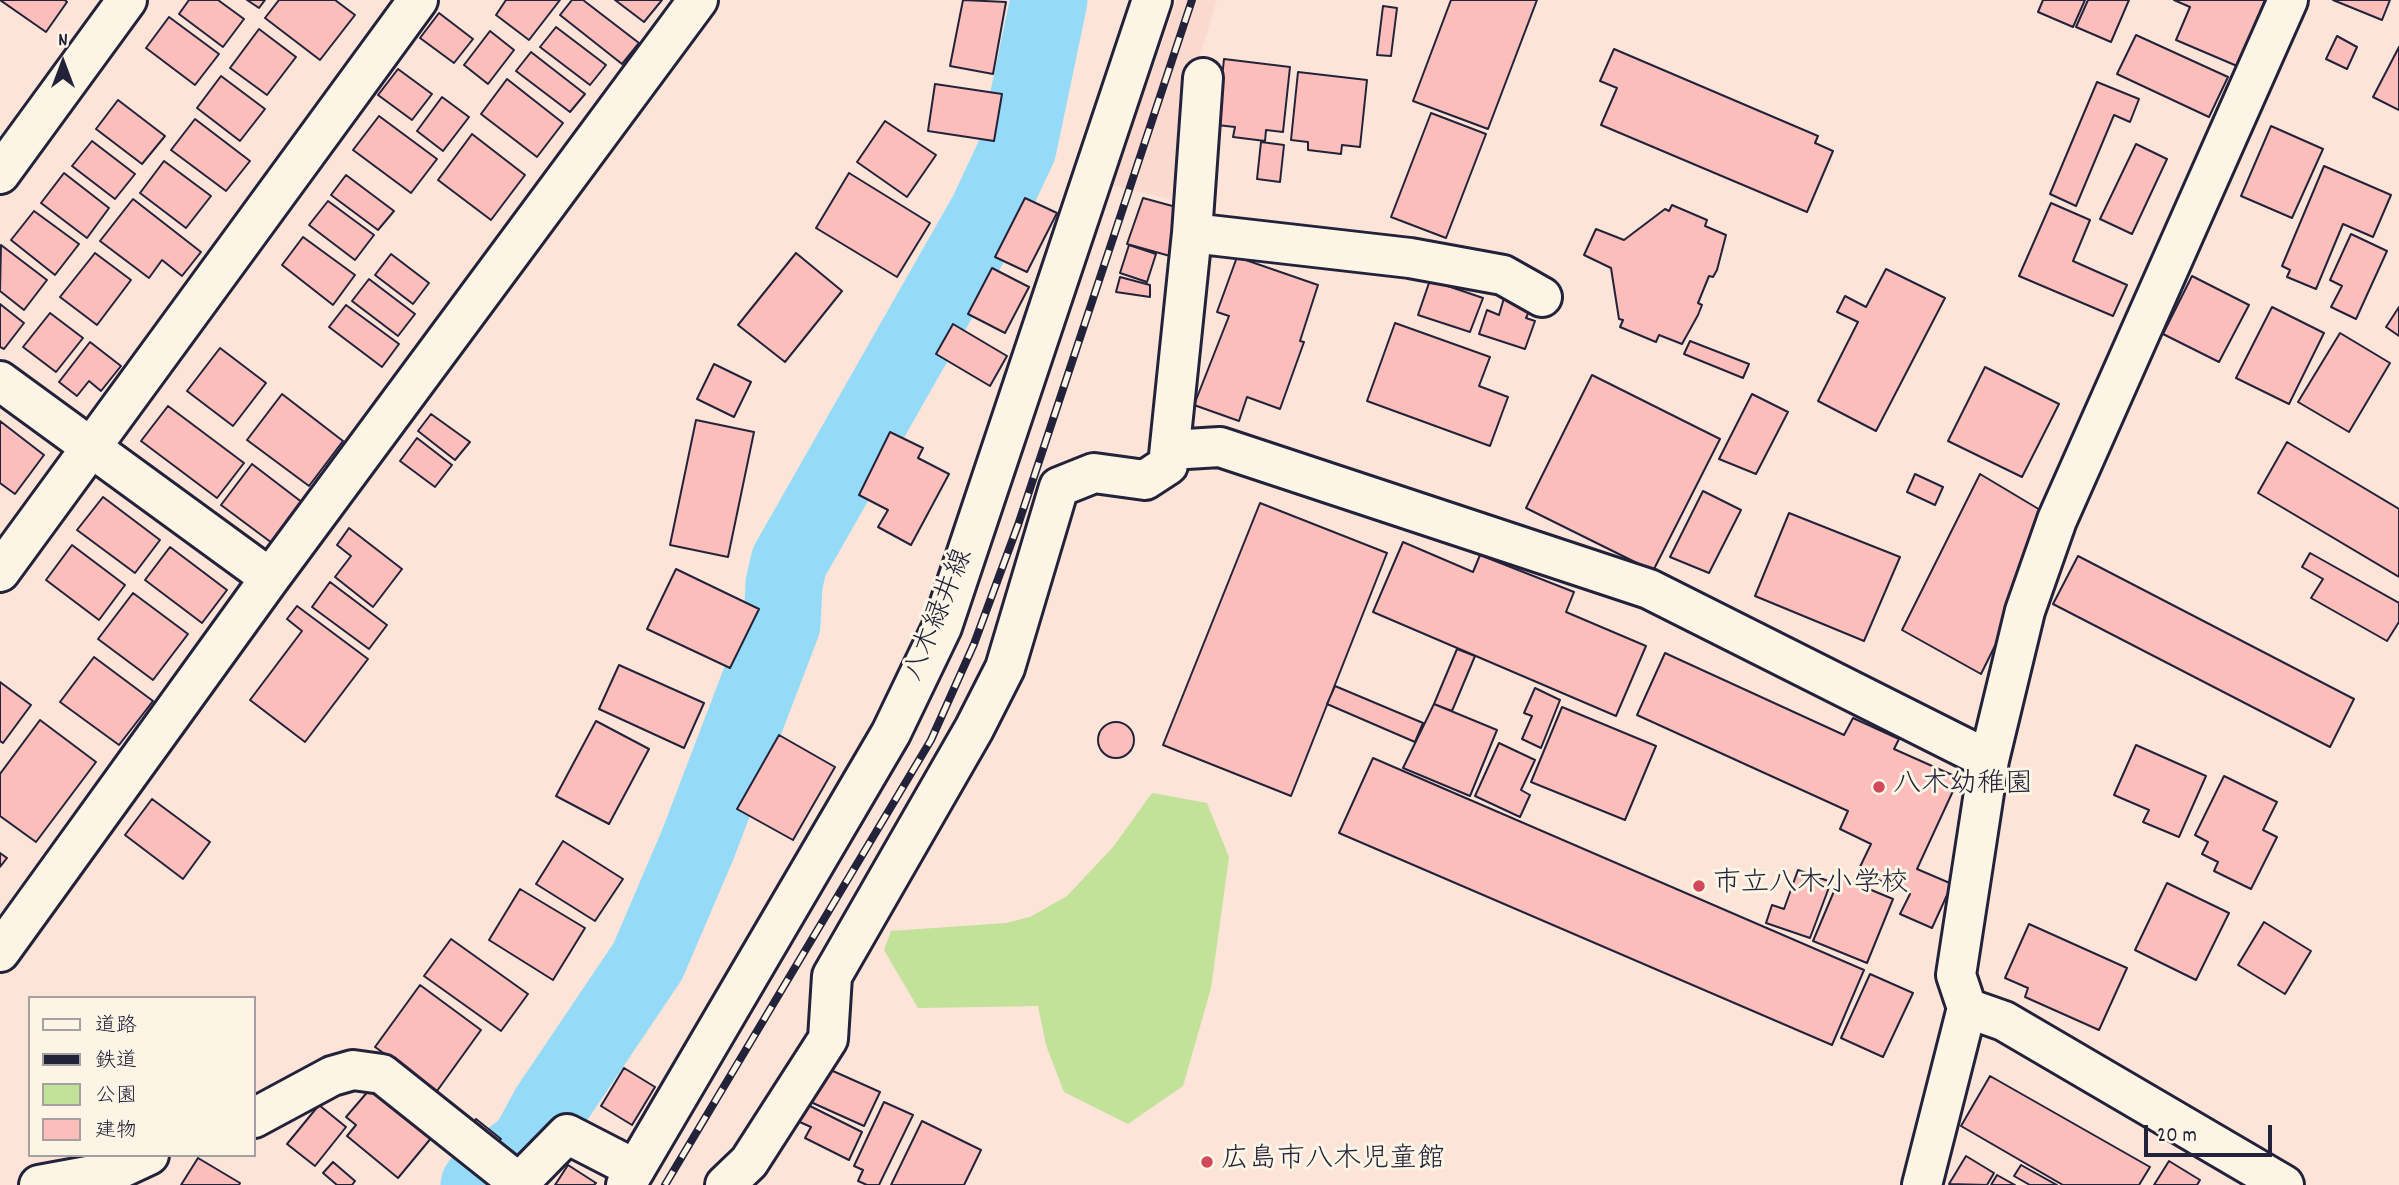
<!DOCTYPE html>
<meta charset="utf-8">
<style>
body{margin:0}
#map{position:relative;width:2399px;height:1185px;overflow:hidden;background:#fce4d8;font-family:Dekko,"Klee One",sans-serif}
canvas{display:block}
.legend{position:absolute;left:28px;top:996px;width:228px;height:161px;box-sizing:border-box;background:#fcf5e5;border:2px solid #a5a1a1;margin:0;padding:9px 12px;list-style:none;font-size:21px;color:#22223b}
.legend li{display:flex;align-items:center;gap:14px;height:35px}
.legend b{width:35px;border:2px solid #a5a1a1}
.north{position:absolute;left:28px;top:28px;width:70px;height:70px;-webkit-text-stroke:5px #fcf5e5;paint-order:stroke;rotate:0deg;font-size:19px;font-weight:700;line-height:28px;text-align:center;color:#22223b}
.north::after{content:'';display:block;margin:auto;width:24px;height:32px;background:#22223b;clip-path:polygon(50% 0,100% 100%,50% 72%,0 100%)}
.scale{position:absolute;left:2144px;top:1125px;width:128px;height:32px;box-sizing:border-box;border:4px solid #22223b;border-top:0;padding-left:9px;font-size:21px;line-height:24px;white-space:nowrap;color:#22223b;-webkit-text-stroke:5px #fcf5e5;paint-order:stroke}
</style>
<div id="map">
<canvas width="2399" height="1185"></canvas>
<ul class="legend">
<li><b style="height:9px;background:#fcf5e5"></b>道路</li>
<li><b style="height:9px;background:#22223b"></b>鉄道</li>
<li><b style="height:19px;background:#c2e199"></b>公園</li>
<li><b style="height:19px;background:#fbbebb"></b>建物</li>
</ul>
<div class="north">N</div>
<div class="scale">20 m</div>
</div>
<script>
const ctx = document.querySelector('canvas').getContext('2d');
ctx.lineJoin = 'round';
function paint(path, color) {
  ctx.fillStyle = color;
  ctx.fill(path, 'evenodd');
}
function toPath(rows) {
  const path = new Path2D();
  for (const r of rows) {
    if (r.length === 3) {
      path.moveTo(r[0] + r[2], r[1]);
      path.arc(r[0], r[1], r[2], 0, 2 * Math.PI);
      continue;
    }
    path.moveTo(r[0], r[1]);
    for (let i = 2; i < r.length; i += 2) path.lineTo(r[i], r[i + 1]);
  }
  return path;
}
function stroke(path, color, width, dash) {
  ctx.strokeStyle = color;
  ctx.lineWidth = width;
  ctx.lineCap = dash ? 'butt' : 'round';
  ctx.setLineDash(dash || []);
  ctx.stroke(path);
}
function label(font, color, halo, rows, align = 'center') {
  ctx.font = font + ' Dekko,"Klee One",sans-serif';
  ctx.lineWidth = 6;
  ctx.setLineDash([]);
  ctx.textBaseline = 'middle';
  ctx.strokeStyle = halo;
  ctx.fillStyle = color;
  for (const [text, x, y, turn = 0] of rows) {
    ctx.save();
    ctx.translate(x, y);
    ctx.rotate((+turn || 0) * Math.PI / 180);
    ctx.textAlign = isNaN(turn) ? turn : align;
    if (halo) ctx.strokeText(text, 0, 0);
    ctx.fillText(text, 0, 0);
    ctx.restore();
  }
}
paint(toPath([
 [1177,0,1217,0,1193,78,1177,201,1112,185]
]), '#fcd9cf');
paint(toPath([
 [1152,793,1207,803,1229,857,1211,988,1183,1086,1128,1124,1064,1092,1046,1045,1038,1006,918,1008,884,950,891,931,1006,923,1030,917,1067,896,1113,847]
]), '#c2e199');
stroke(toPath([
 [479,1185,529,1145,549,1108,648,961,698,844,782,624,784,584,789,562,987,214,1018,148,1049,0]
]), '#95dbf7', 77);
const building = toPath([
 [0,0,65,0,67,2,46,32,0,0],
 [189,0,218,0,244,19,223,47,179,14,189,0],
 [247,0,265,0,259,8,247,0],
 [279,0,335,0,355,15,320,60,265,18,279,0],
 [506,0,560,0,529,40,496,15,506,0],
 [572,0,583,0,639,43,622,64,560,15,572,0],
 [615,0,662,0,644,22,615,0],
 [963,0,1006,2,993,74,950,66,963,0],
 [1451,0,1537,0,1488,129,1413,101,1451,0],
 [2043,0,2085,0,2073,27,2038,12,2043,0],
 [2088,0,2129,0,2111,42,2076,27,2088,0],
 [2174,0,2265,0,2237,66,2176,40,2190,7,2174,0],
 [2333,0,2390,0,2382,20,2333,0],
 [1383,6,1397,8,1391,56,1377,55,1383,6],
 [439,13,473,39,454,63,420,38,439,13],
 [169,17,219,54,195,85,146,48,169,17],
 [556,27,606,65,590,85,540,47,556,27],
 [259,29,296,57,267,95,230,68,259,29],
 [490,31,514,50,488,84,464,65,490,31],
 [2136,35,2228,77,2209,117,2117,74,2136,35],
 [2337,36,2357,47,2347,69,2326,59,2337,36],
 [2399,47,2399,110,2373,97,2399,47],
 [1614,49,1818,136,1815,143,1833,151,1807,212,1601,125,1617,88,1600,81,1614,49],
 [531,52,585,94,570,112,516,71,531,52],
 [1224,59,1290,67,1283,132,1266,130,1265,141,1233,137,1235,127,1217,125,1224,59],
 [398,69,432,94,412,120,378,95,398,69],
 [1298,72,1367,80,1360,147,1342,145,1341,154,1308,150,1308,142,1291,140,1298,72],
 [221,76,265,109,240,141,197,108,221,76],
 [507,79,563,123,537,157,481,114,507,79],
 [2097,82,2139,99,2130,122,2114,115,2076,206,2050,194,2097,82],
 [935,84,1002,94,994,141,928,131,935,84],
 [442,97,469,117,443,151,417,131,442,97],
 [118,100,165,136,142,164,96,129,118,100],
 [1431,113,1486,134,1446,238,1391,217,1431,113],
 [379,116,437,159,411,193,353,150,379,116],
 [195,119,250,161,226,191,171,150,195,119],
 [885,121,936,155,907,197,857,162,885,121],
 [2271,126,2323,149,2292,218,2241,196,2271,126],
 [472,134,525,175,491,220,438,180,472,134],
 [92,141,135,174,115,199,72,166,92,141],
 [1261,142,1284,145,1280,182,1257,179,1261,142],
 [2136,144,2167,159,2132,234,2100,219,2136,144],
 [164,161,211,196,186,228,140,193,164,161],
 [2324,166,2391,195,2373,237,2343,224,2316,289,2287,277,2290,270,2282,266,2324,166],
 [64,173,109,208,87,238,41,203,64,173],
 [849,173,930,223,897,277,816,228,849,173],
 [346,175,394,211,378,230,331,195,346,175],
 [1025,198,1057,213,1027,272,995,257,1025,198],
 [1143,198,1176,207,1170,256,1127,244,1143,198],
 [133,199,201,252,182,276,162,260,149,278,100,241,133,199],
 [328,201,374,235,355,260,309,225,328,201],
 [2051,203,2090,220,2073,261,2127,285,2113,316,2019,276,2051,203],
 [1672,205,1707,220,1705,226,1726,235,1717,270,1713,277,1709,276,1698,303,1702,305,1698,315,1682,344,1659,335,1656,342,1620,327,1623,320,1619,319,1611,268,1584,255,1596,229,1624,240,1665,209,1669,211,1672,205],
 [34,211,79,244,55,275,11,240,34,211],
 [2351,234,2387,251,2356,319,2331,307,2342,286,2330,280,2351,234],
 [303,237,355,275,333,305,282,265,303,237],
 [1,245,47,280,24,310,0,291,1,245],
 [1129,245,1156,254,1147,282,1120,273,1129,245],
 [95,253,131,280,97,325,60,297,95,253],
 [796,253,842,291,785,362,738,325,796,253],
 [391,254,429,283,413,304,375,275,391,254],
 [1237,257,1318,285,1300,341,1304,342,1280,409,1247,397,1239,421,1194,405,1229,316,1217,312,1237,257],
 [992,268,1029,287,1005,333,968,314,992,268],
 [1886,269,1945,298,1876,431,1818,401,1858,322,1837,312,1845,296,1866,307,1886,269],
 [2192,276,2249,305,2219,362,2163,334,2192,276],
 [1120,277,1150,285,1150,297,1116,292,1120,277],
 [369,279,415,314,398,336,352,301,369,279],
 [1430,280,1483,298,1470,332,1418,315,1430,280],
 [1504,298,1531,307,1526,318,1535,321,1525,349,1479,334,1487,310,1499,315,1504,298],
 [0,304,24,323,4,349,0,347,0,304],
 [346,305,399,344,382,367,329,327,346,305],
 [2272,307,2324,333,2289,404,2236,378,2272,307],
 [2399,307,2399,336,2386,327,2399,307],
 [50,313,83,338,56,372,23,347,50,313],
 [1395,323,1490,357,1479,386,1508,397,1490,446,1367,401,1395,323],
 [953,324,1007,356,990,386,936,354,953,324],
 [2340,333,2390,363,2349,432,2298,402,2340,333],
 [1690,341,1749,364,1743,378,1684,354,1690,341],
 [90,342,121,366,101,391,89,381,77,396,59,382,90,342],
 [220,348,266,383,233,426,187,391,220,348],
 [714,364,751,382,734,417,697,399,714,364],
 [1985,367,2059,404,2022,477,1948,441,1985,367],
 [1592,375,1720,439,1653,571,1526,508,1592,375],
 [282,394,343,441,309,486,247,440,282,394],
 [1752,394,1788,412,1756,474,1719,459,1752,394],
 [168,406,244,463,217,498,141,441,168,406],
 [431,414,470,442,455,460,418,431,431,414],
 [696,420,754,432,728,557,670,545,696,420],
 [0,421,44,455,15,494,0,483,0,421],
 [890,432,923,448,918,458,949,474,911,545,878,527,888,510,859,495,890,432],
 [417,438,452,465,435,487,400,461,417,438],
 [2287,442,2399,509,2399,577,2258,493,2287,442],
 [252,464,303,503,272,543,221,505,252,464],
 [1915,474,1943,487,1935,505,1907,492,1915,474],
 [1980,474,2057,520,1981,674,1902,630,1980,474],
 [1703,491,1741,510,1709,573,1670,557,1703,491],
 [103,497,160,540,135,573,77,530,103,497],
 [1260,503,1387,553,1291,796,1163,745,1260,503],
 [1789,513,1900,557,1864,641,1755,596,1789,513],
 [349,528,402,569,373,607,335,577,351,556,337,545,349,528],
 [1403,542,1473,572,1480,555,1574,592,1566,612,1646,646,1616,716,1373,612,1403,542],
 [72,545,125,585,99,620,46,580,72,545],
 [170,547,227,590,202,623,145,580,170,547],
 [2310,553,2399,603,2399,622,2387,641,2311,598,2323,579,2302,567,2310,553],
 [2078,556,2354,699,2330,747,2053,604,2078,556],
 [676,569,759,609,730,668,647,629,676,569],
 [330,582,387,625,369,649,312,607,330,582],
 [133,593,188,634,153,680,98,639,133,593],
 [297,606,368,659,305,742,250,700,302,631,287,619,297,606],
 [1457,649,1475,656,1452,711,1434,704,1457,649],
 [1665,653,1844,735,1853,718,1899,739,1894,749,1959,778,1917,869,1952,884,1932,928,1900,914,1910,894,1858,871,1871,844,1840,829,1848,811,1637,715,1665,653],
 [94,657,153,701,119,745,60,702,94,657],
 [619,665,704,703,684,748,599,709,619,665],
 [0,682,31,705,3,743,0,741,0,682],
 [1335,686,1423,723,1415,742,1327,704,1335,686],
 [1535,688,1560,700,1541,748,1522,739,1532,716,1524,713,1535,688],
 [1434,704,1497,730,1470,796,1403,768,1434,704],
 [1562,707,1656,746,1625,820,1531,782,1562,707],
 [40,720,96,762,36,842,0,816,0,774,40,720],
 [596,721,649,749,609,824,556,796,596,721],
 [1116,740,18],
 [779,735,835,767,793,840,737,809,779,735],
 [1499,743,1535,760,1521,790,1530,795,1520,817,1475,796,1499,743],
 [2136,745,2206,776,2179,837,2143,822,2149,810,2114,795,2136,745],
 [1373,758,1864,970,1832,1045,1339,833,1373,758],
 [2224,776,2277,802,2263,830,2277,837,2251,889,2214,871,2218,862,2202,854,2208,842,2195,835,2224,776],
 [152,799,210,842,183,879,125,835,152,799],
 [563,841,623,879,595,921,536,884,563,841],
 [0,853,7,858,0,867,0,853],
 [1798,870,1831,882,1810,938,1766,923,1772,905,1784,909,1798,870],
 [1840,877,1893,899,1867,963,1813,941,1840,877],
 [2167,883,2229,913,2196,980,2135,950,2167,883],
 [520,889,585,928,553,980,489,940,520,889],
 [2264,922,2311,951,2285,994,2238,965,2264,922],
 [2029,924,2127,968,2099,1030,2025,997,2028,988,2005,978,2029,924],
 [451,939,528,994,501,1031,424,976,451,939],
 [1870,974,1913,993,1883,1057,1841,1038,1870,974],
 [420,985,481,1030,437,1091,375,1047,420,985],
 [824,1067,880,1092,864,1126,804,1099,824,1067],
 [624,1068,655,1087,632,1125,601,1106,624,1068],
 [1990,1076,2150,1167,2139,1185,2063,1185,1961,1126,1990,1076],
 [376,1082,437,1131,398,1178,347,1136,356,1125,346,1117,376,1082],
 [802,1102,862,1132,849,1160,805,1138,811,1127,793,1119,802,1102],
 [884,1102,913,1115,879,1185,867,1185,858,1181,863,1170,854,1166,884,1102],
 [319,1105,346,1127,315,1166,287,1144,319,1105],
 [476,1119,501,1139,491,1152,466,1133,476,1119],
 [922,1121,981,1150,964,1185,891,1185,922,1121],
 [1966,1156,1994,1173,1987,1185,1949,1184,1966,1156],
 [198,1158,240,1183,239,1185,181,1185,198,1158],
 [2169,1161,2200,1180,2197,1185,2154,1185,2169,1161],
 [333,1162,355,1181,352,1185,337,1185,323,1173,333,1162],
 [568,1165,596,1183,594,1185,555,1185,568,1165],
 [2021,1165,2057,1185,2030,1185,2014,1176,2021,1165],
 [1997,1175,2015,1185,1991,1185,1997,1175]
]);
paint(building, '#fbbebb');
stroke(building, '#22223b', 2);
const street = toPath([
 [0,174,127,0],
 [1192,233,1410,258,1503,275,1542,297],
 [0,381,270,578],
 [1170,450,1220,447,1649,589,1989,760],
 [0,572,418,0],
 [0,952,270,578,698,0],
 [1967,1008,2004,1021,2284,1185],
 [254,1118,332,1076,353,1070,382,1074,519,1183],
 [39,1185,115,1171,149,1155],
 [517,1185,567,1134,635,1169],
 [725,1185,749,1162,828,1039,832,976,974,729,1005,668,1059,487,1094,473,1145,480,1168,465,1192,233,1203,78],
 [1922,1185,1967,1008,1956,975,1989,760,2025,611,2057,520,2288,0]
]);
const secondary = toPath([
 [626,1185,891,733,942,627,1152,0]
]);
stroke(street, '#22223b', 44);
stroke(secondary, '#22223b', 44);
stroke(street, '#fcf5e5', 38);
stroke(secondary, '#fcf5e5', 38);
const rail = toPath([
 [665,1185,931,740,974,644,1018,525,1192,0]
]);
stroke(rail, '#22223b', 8);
stroke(rail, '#fcf5e5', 5, [16]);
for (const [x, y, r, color] of [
 [1879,787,7,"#d1495b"],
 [1699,886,7,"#d1495b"],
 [1207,1162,7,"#d1495b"]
]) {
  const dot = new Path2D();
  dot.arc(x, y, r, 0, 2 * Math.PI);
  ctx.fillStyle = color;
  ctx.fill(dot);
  stroke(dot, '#fcf5e5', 2.5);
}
label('28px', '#22223b', '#fcf5e5', [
 ["八木緑井線",941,616,-68]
]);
label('28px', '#22223b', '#fcf5e5', [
 ["八木幼稚園",1893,787],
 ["市立八木小学校",1713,886],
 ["広島市八木児童館",1221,1162]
], 'left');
</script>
